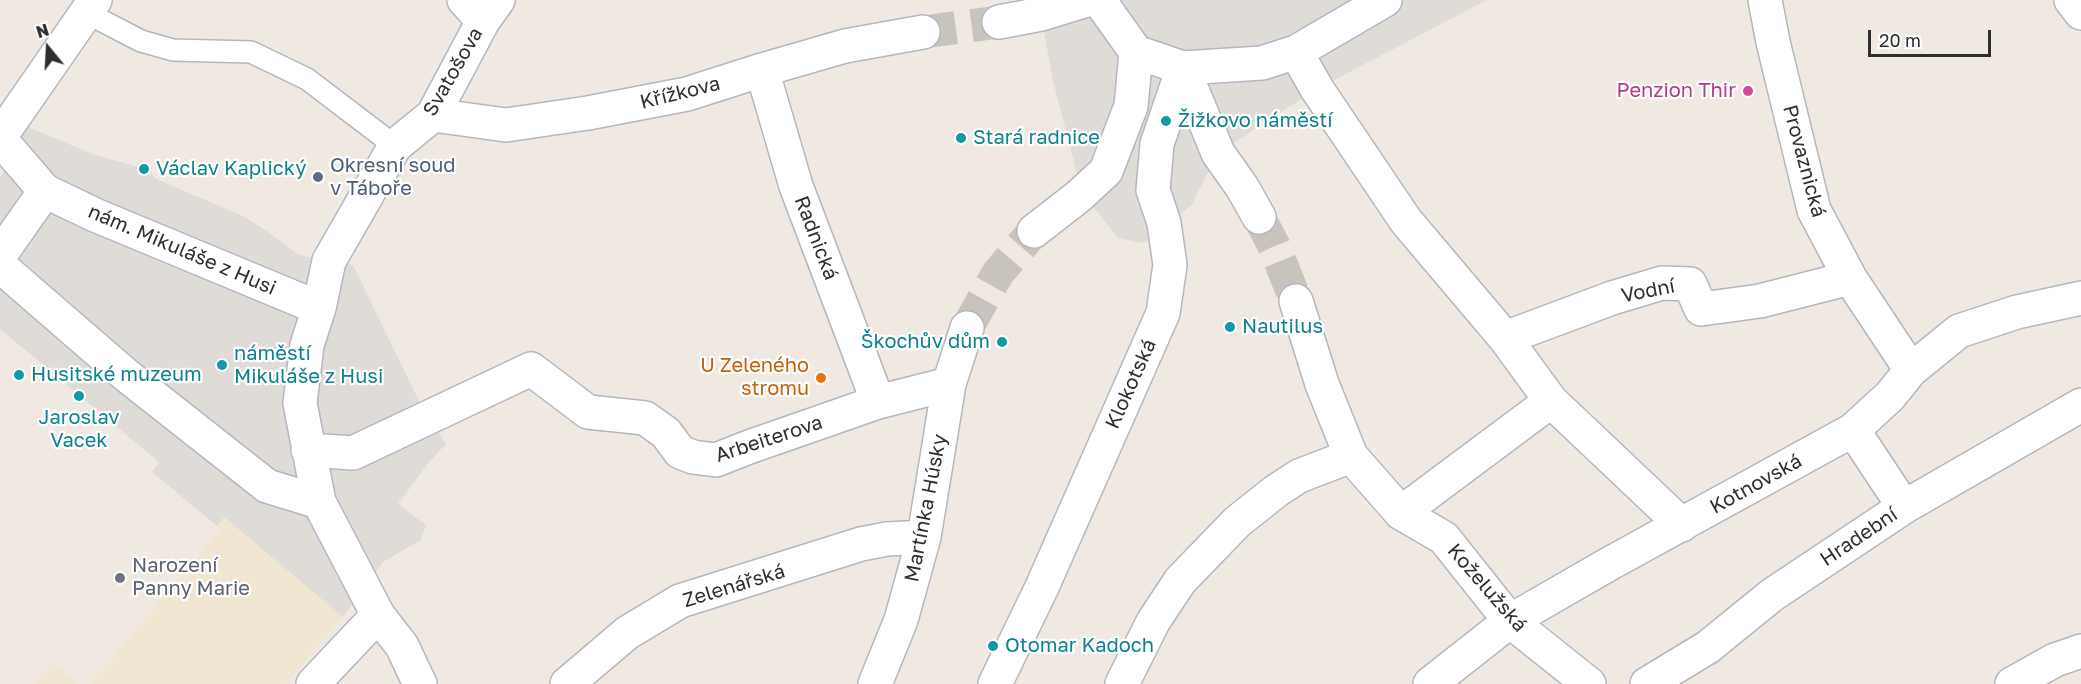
<!DOCTYPE html>
<meta charset="utf-8">
<style>
body{margin:0}
#map{position:relative;width:2081px;height:684px;overflow:hidden;background:#efe9e1;font-family:"Golos Text",sans-serif}
canvas{display:block}
.north{position:absolute;left:18px;top:18px;width:60px;height:60px;-webkit-text-stroke:4px #fff;paint-order:stroke;rotate:342deg;font-size:16px;font-weight:700;line-height:24px;text-align:center;color:#2e2e2e}
.north::after{content:'';display:block;margin:auto;width:21px;height:27px;background:#2e2e2e;clip-path:polygon(50% 0,100% 100%,50% 72%,0 100%)}
.scale{position:absolute;left:1868px;top:30px;width:123px;height:27px;box-sizing:border-box;border:3px solid #2e2e2e;border-top:0;padding-left:8px;font-size:18px;line-height:21px;white-space:nowrap;color:#2e2e2e;-webkit-text-stroke:4px #fff;paint-order:stroke}
</style>
<div id="map">
<canvas width="2081" height="684"></canvas>
<div class="north">N</div>
<div class="scale">20 m</div>
</div>
<script>
const ctx = document.querySelector('canvas').getContext('2d');
ctx.lineJoin = 'round';
function paint(path, color) {
  ctx.fillStyle = color;
  ctx.fill(path, 'evenodd');
}
function toPath(rows) {
  const path = new Path2D();
  for (const r of rows) {
    path.moveTo(r[0], r[1]);
    for (let i = 2; i < r.length; i += 2) path.lineTo(r[i], r[i + 1]);
  }
  return path;
}
function stroke(path, color, width, dash) {
  ctx.strokeStyle = color;
  ctx.lineWidth = width;
  ctx.lineCap = dash ? 'butt' : 'round';
  ctx.setLineDash(dash || []);
  ctx.stroke(path);
}
function label(font, color, halo, rows, align = 'center') {
  ctx.font = font + ' "Golos Text",sans-serif';
  ctx.lineWidth = 4.5;
  ctx.setLineDash([]);
  ctx.textBaseline = 'middle';
  ctx.strokeStyle = halo;
  ctx.fillStyle = color;
  for (const [text, x, y, turn = 0] of rows) {
    ctx.save();
    ctx.translate(x, y);
    ctx.rotate((+turn || 0) * Math.PI / 180);
    ctx.textAlign = isNaN(turn) ? turn : align;
    if (halo) ctx.strokeText(text, 0, 0);
    ctx.fillText(text, 0, 0);
    ctx.restore();
  }
}
paint(toPath([
 [223,517,343,617,286,684,90,684,220,530,217,526],
 [52,663,78,684,34,684]
]), '#f0e6d1');
paint(toPath([
 [1036,0,1487,0,1317,89,1218,153,1192,204,1165,230,1143,243,1118,238,1082,193,1053,81,1041,15],
 [25,126,95,155,150,170,154,178,241,215,267,231,299,255,353,265,419,401,446,444,430,461,398,504,426,525,421,540,383,562,343,617,224,517,217,526,152,472,159,462,0,329,0,178]
]), '#dfdcd8');
stroke(toPath([
 [923,32,999,22],
 [1259,217,1274,246,1296,301],
 [967,328,998,273,1034,231]
]), '#c8c4bd', 33, [33, 16]);
const service = toPath([
 [87,13,141,41,173,50,251,52,307,79,395,146]
]);
const minor = toPath([
 [464,0,483,21],
 [1099,0,1136,52,1183,68,1262,63,1296,52,1385,0],
 [1765,0,1773,42,1814,210,1850,278,1911,370],
 [2071,0,2081,13],
 [999,22,1041,14,1087,0],
 [1296,52,1317,89,1406,221,1505,338,1551,401,1682,525],
 [1183,68,1218,153,1242,187,1259,217],
 [762,70,796,186,878,402],
 [433,115,506,125,588,113,687,94,762,70,845,46,923,32],
 [0,137,95,0],
 [0,139,45,191,95,215,319,308],
 [1034,231,1079,196,1106,171,1131,106,1136,52],
 [0,255,45,191],
 [0,266,126,375,267,486,319,502],
 [1296,301,1322,384,1351,456,1401,513,1444,538,1510,621,1589,684],
 [1505,338,1612,298,1662,283,1690,284,1701,309,1760,301,1850,278],
 [1853,430,1904,507],
 [308,450,353,453,531,369,588,412,645,418,666,433,680,452,693,457,716,460,749,447,878,402,949,384],
 [1401,513,1551,401],
 [313,684,378,615],
 [420,684,402,646,378,615,319,502,300,403,307,345,319,308,329,261,395,146,433,115,483,21,498,0],
 [567,684,627,633,680,601,861,544,887,539,924,537],
 [875,684,901,620,924,537,949,384,967,328],
 [995,684,1042,587,1163,313,1170,265,1164,223,1153,190,1157,144,1183,68],
 [1122,684,1153,622,1180,581,1237,522,1276,491,1299,476,1351,456],
 [1430,684,1510,621,1609,564,1853,430,1890,396,1911,370,1959,331,2017,312,2081,298],
 [1647,684,1708,647,1772,595,1904,507,2081,405]
]);
const secondary = toPath([
 [2012,684,2055,660,2081,651]
]);
stroke(service, '#b4b7c1', 24);
stroke(minor, '#b4b7c1', 36);
stroke(secondary, '#b4b7c1', 36);
stroke(service, '#fff', 21);
stroke(minor, '#fff', 33);
stroke(secondary, '#fff', 33);
for (const [x, y, r, color] of [
 [1748,91,6,"#d1479c"],
 [1166,121,6,"#0f9aa8"],
 [961,138,6,"#0f9aa8"],
 [144,169,6,"#0f9aa8"],
 [318,177,6,"#5c6f8a"],
 [1230,327,6,"#0f9aa8"],
 [1002,342,6,"#0f9aa8"],
 [222,365,6,"#0f9aa8"],
 [19,375,6,"#0f9aa8"],
 [821,378,6,"#e8710a"],
 [79,396,6,"#0f9aa8"],
 [120,578,6,"#6b7280"],
 [993,646,6,"#0f9aa8"]
]) {
  const dot = new Path2D();
  dot.arc(x, y, r, 0, 2 * Math.PI);
  ctx.fillStyle = color;
  ctx.fill(dot);
  stroke(dot, '#fff', 2);
}
label('20px', '#2e2e2e', '#fff', [
 ["Svatošova",453,72,-60],
 ["Křížkova",680,93,-14],
 ["Provaznická",1804,161,75],
 ["Radnická",816,238,69],
 ["nám. Mikuláše z Husi",182,250,23],
 ["Vodní",1648,291,-11],
 ["Klokotská",1131,384,-66],
 ["Arbeiterova",769,439,-18],
 ["Kotnovská",1756,484,-29],
 ["Martínka Húsky",926,508,-79],
 ["Hradební",1859,537,-34],
 ["Zelenářská",734,586,-17],
 ["Koželužská",1487,588,49]
]);
label('20px', '#b23c85', '#fff', [
 ["Penzion Thir",1736,91]
], 'right');
label('20px', '#0d838f', '#fff', [
 ["Žižkovo náměstí",1178,121],
 ["Stará radnice",973,138],
 ["Václav Kaplický",156,169],
 ["Nautilus",1242,327],
 ["Škochův dům",990,342,"right"],
 ["náměstí",234,354],
 ["Mikuláše z Husi",234,377],
 ["Husitské muzeum",31,375],
 ["Jaroslav",79,418,"center"],
 ["Vacek",79,441,"center"],
 ["Otomar Kadoch",1005,646]
], 'left');
label('20px', '#4e5e75', '#fff', [
 ["Okresní soud",330,166],
 ["v Táboře",330,189]
], 'left');
label('20px', '#c56008', '#fff', [
 ["U Zeleného",809,366],
 ["stromu",809,389]
], 'right');
label('20px', '#5b616d', '#fff', [
 ["Narození",132,566],
 ["Panny Marie",132,589]
], 'left');
</script>
